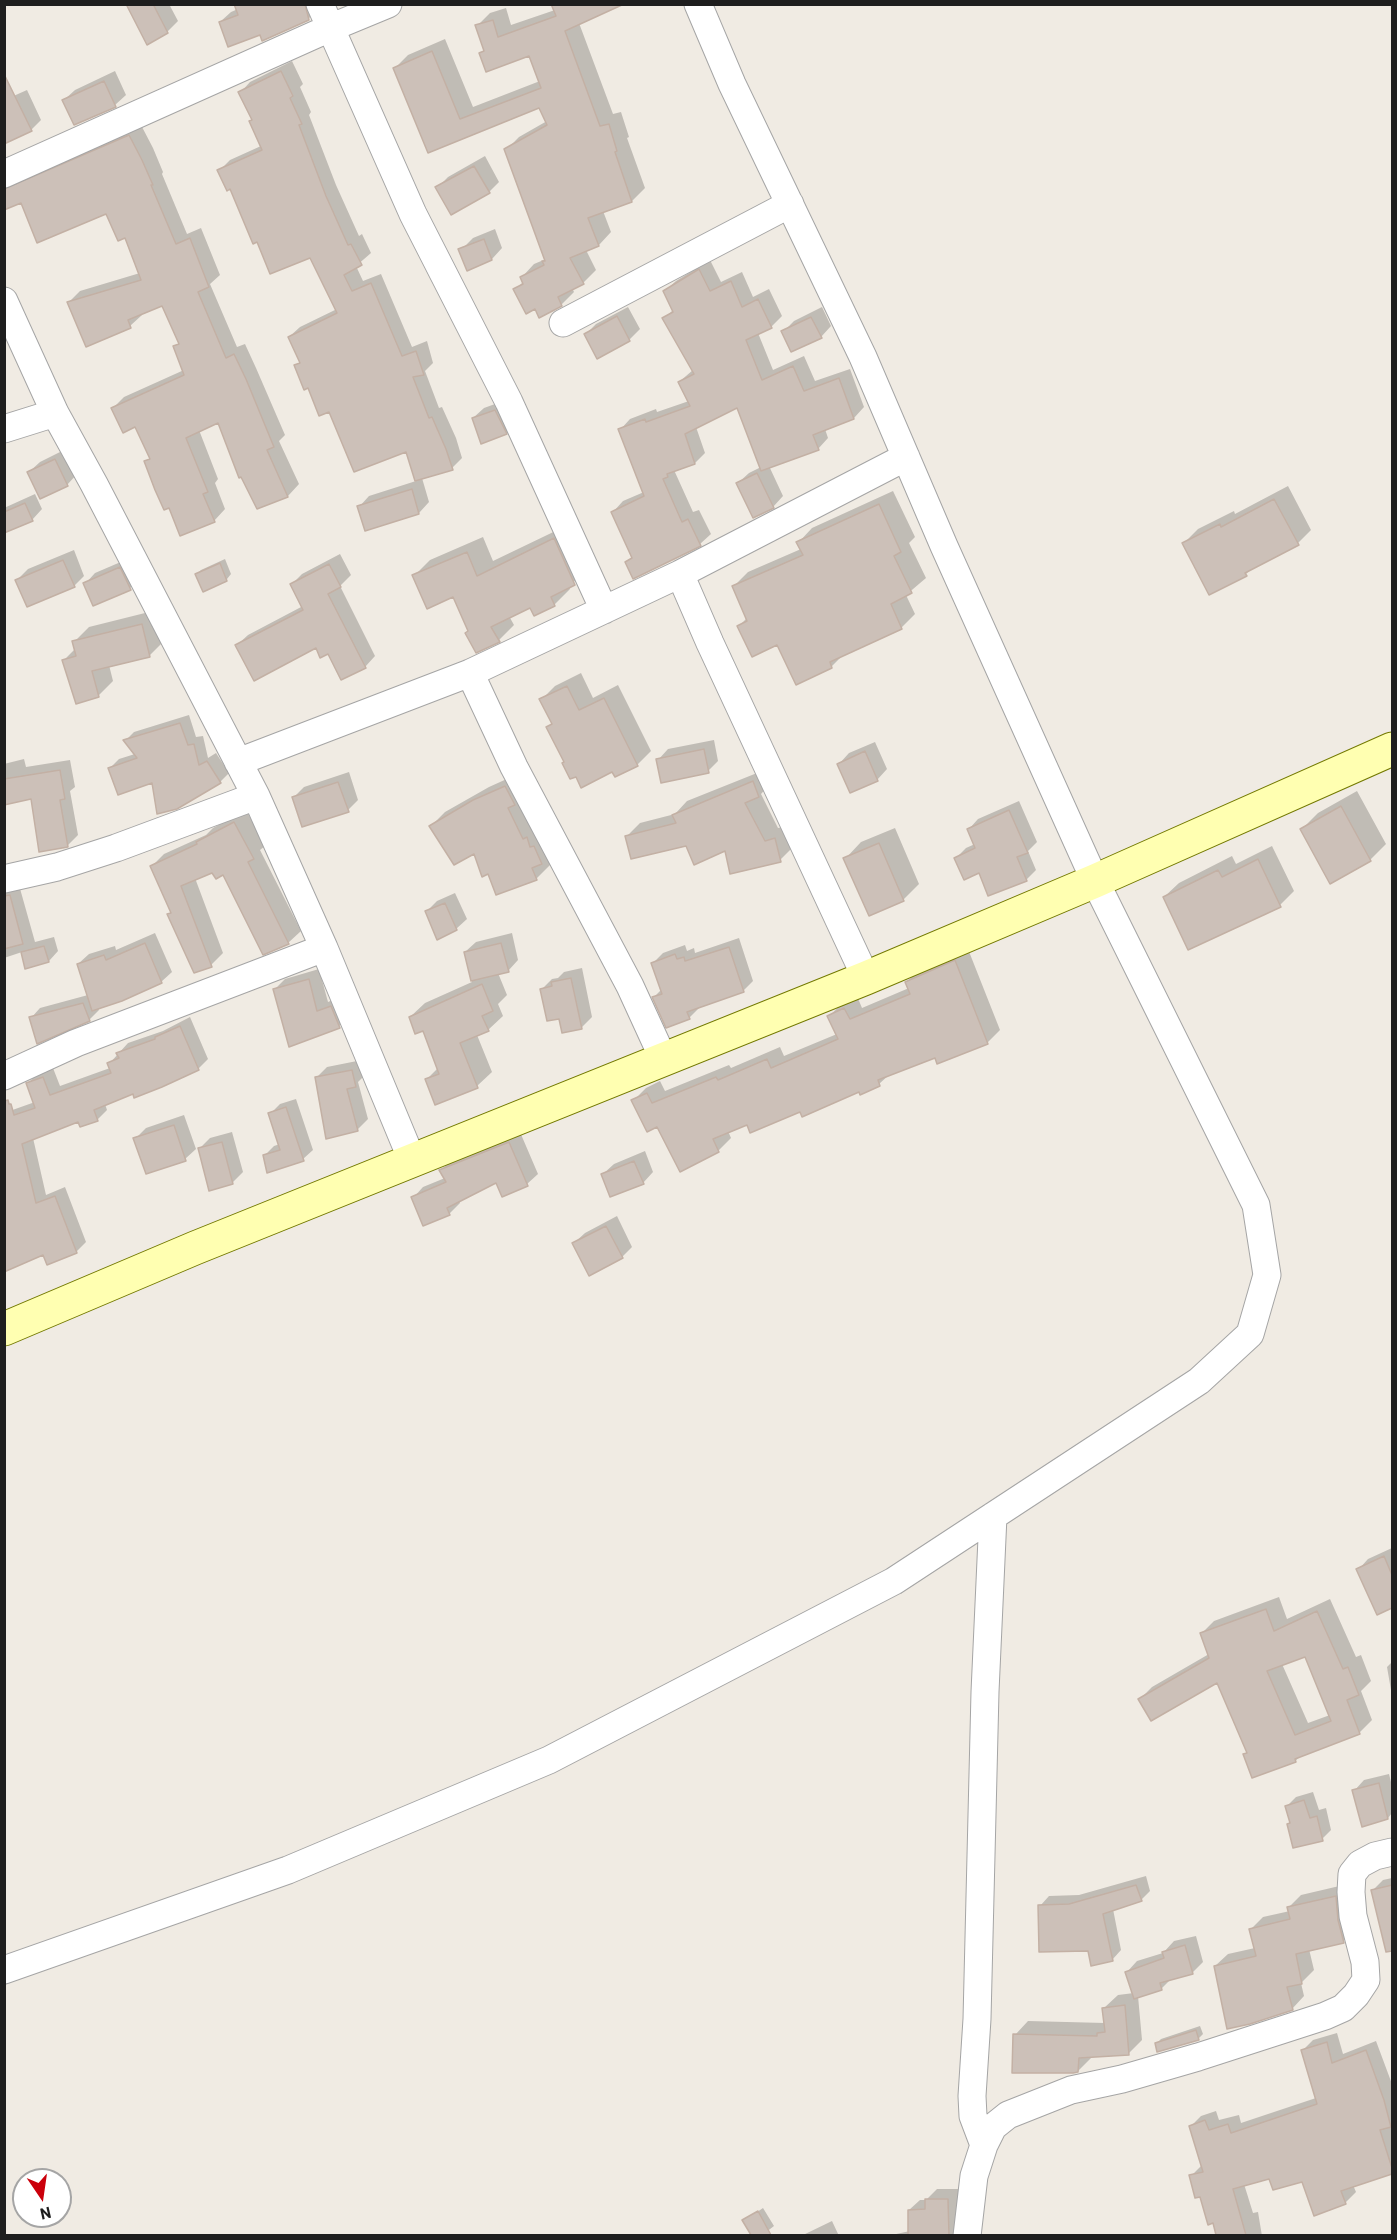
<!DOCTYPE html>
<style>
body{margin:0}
#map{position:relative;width:1397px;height:2240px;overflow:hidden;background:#f0ebe3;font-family:Barlow,sans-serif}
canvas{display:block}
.frame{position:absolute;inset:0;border:6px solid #1e1e1e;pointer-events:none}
.north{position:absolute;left:12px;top:2168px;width:60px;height:60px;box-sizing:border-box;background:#fff;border:2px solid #a5a5a5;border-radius:50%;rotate:167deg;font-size:16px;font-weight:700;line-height:24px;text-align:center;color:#1e1e1e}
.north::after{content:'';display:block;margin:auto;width:21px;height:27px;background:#cb000b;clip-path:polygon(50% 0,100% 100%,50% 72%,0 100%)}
</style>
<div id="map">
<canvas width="1397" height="2240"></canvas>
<div class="frame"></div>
<div class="north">N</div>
</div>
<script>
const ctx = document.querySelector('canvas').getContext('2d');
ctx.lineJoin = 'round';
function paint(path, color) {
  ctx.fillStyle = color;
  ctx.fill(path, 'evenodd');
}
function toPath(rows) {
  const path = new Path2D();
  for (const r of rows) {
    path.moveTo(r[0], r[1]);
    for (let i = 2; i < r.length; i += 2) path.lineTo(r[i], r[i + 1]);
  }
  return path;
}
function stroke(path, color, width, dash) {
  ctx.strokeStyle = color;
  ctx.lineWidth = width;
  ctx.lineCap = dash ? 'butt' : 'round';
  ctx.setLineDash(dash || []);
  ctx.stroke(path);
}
paint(toPath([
 [133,4,169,4,178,21,167,32,147,43],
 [236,4,318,4,319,9,308,19,261,33,220,22,231,12,238,9],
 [506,8,511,25,555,10,579,23,613,114,621,112,629,137,627,138,645,188,632,201,603,211,611,232,599,245,586,250,596,270,583,283,572,288,574,292,561,305,536,307,515,290,524,281,522,277,534,264,546,259,506,150,519,137,547,121,540,106,429,151,395,68,408,55,445,39,473,107,540,81,530,54,481,54,485,49,477,26,490,13],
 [292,61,303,84,300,87,311,112,309,115,336,185,359,236,362,234,371,253,356,266,363,281,381,274,412,347,427,341,433,363,425,371,439,408,442,407,456,438,462,458,452,468,422,478,429,502,419,513,366,529,359,507,369,496,416,481,407,450,330,410,308,386,296,366,301,361,289,337,300,327,337,309,311,257,258,240,231,187,219,171,230,160,261,146,250,121,253,119,240,93,250,82],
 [115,71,126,95,115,105,64,100,75,90],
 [27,90,41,120,31,130,9,98],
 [141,125,153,148,163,172,162,174,187,234,201,228,220,275,210,284,237,347,245,344,256,368,285,435,279,441,299,484,288,496,257,507,218,421,199,430,218,479,215,483,225,509,214,521,169,506,146,462,151,457,136,425,113,408,124,397,184,370,175,347,180,342,163,304,141,313,142,315,130,326,68,303,80,291,140,273,125,236,107,212,22,201,4,208,4,181],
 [485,156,499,182,489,192,437,188,448,177],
 [495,229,502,248,492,259,462,249,473,238],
 [710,260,721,282,742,272,753,297,769,289,782,316,771,327,758,333,773,370,804,356,815,381,850,369,864,407,854,418,825,429,828,438,818,449,769,466,783,496,773,507,738,483,749,473,761,467,738,406,696,427,705,453,695,463,674,470,693,512,699,510,711,534,700,544,626,562,633,556,613,512,623,501,644,492,620,430,630,419,656,409,657,412,689,401,679,382,693,370,664,319,674,309,665,291,676,281],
 [628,307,640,329,629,340,586,334,596,324],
 [822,307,831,326,821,337,783,332,794,321],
 [506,400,516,423,506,433,473,418,484,408],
 [66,449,77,474,67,485,29,472,40,462],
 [1288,486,1311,530,1298,543,1253,567,1246,574,1184,543,1198,529,1234,511,1235,514],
 [893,491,915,537,909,543,926,578,906,595,915,614,901,628,844,654,832,666,796,683,778,643,739,626,747,618,734,586,748,572,801,549,798,543,812,528],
 [35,494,42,509,32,520,4,531,4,508],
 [570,524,590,568,569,586,570,589,555,604,535,614,530,606,509,616,514,625,499,640,469,630,454,595,414,576,430,560,483,537,493,561],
 [74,550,84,576,74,586,17,580,28,569],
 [340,554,351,575,340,586,375,656,365,667,316,646,237,645,248,635,303,606,292,584,302,574],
 [130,558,141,578,130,588,94,604,85,584,95,573],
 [225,559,231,574,227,579,203,590,196,575,201,570],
 [157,610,164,641,149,656,109,665,113,681,98,696,63,661,75,649,74,642,89,627],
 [581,673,593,698,618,685,651,751,638,764,615,775,613,770,548,727,552,723,541,700,555,686],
 [189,715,196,737,203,736,208,758,216,753,229,773,220,782,153,781,110,768,119,759,135,754,125,741,134,732],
 [714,740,718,761,708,771,658,760,668,749],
 [875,742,887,769,877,780,839,764,849,753],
 [24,759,26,767,70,760,75,787,70,791,78,835,67,846,32,797,4,803,4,764],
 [767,769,772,782,761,794,778,828,788,826,793,847,780,860,726,849,627,836,640,823,675,814,687,801],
 [349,772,358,800,348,810,293,798,304,787],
 [520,773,550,865,536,879,489,872,474,852,431,826,445,812,489,787],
 [1357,791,1386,844,1370,860,1302,829,1318,813],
 [1019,801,1037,842,1028,851,1036,870,1026,880,956,858,966,848,975,844,969,829,978,819],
 [246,810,265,846,260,850,301,931,288,943,224,873,213,871,195,878,223,953,211,965,169,914,172,911,152,866,164,854,206,835,213,828],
 [895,828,919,884,903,900,845,859,861,842],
 [1272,846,1294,891,1280,905,1164,897,1179,883,1232,856,1236,864],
 [19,885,35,942,54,937,58,951,49,961,27,967,22,952,4,958,4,886],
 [455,893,467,919,456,929,426,912,437,901],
 [155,933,172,972,161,982,98,1007,99,1010,90,1019,38,1042,31,1018,40,1008,88,995,78,964,89,954,115,946,116,950],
 [512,933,518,960,508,971,498,973,507,995,498,1004,503,1016,488,1030,477,1035,492,1072,477,1086,426,1080,438,1068,423,1029,410,1017,425,1003,472,982,465,952,476,942],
 [739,938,753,981,743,991,698,1006,699,1008,689,1018,654,997,662,989,653,963,663,953,685,945,687,951,694,948,695,953],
 [968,949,1000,1030,987,1043,936,1057,890,1074,879,1084,800,1110,748,1123,728,1131,731,1138,718,1151,658,1125,633,1101,646,1088,660,1081,665,1091,729,1065,731,1068,780,1047,784,1056,837,1034,829,1016,842,1004,857,996,862,1008,909,988,907,982,919,969],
 [582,968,592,1017,582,1027,560,1017,542,989,552,979,558,978,564,972],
 [319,969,328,1002,342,996,350,1016,339,1026,275,989,285,979],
 [190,1017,208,1059,198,1069,105,1104,107,1110,97,1120,79,1120,33,1138,46,1195,65,1187,86,1242,76,1252,47,1263,4,1113,35,1102,27,1084,37,1074,53,1068,60,1086,110,1068,109,1064,128,1043,163,1031],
 [362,1060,365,1075,358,1082,368,1119,357,1130,316,1078,327,1067],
 [296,1099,313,1150,303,1159,264,1156,274,1146,280,1144,270,1114,280,1104],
 [184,1115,196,1149,185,1159,135,1139,146,1128],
 [232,1132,243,1172,232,1183,199,1149,210,1138],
 [520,1132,538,1174,527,1184,497,1181,459,1200,460,1203,449,1214,413,1198,423,1187,445,1178,441,1170,452,1160],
 [645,1151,653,1172,643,1183,603,1174,614,1164],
 [617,1216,632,1247,622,1257,574,1243,585,1233],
 [1392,1548,1392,1607,1378,1613,1358,1570,1368,1559],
 [1279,1597,1287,1619,1330,1599,1356,1657,1361,1655,1371,1681,1361,1691,1372,1720,1359,1733,1302,1755,1295,1761,1245,1755,1248,1752,1218,1681,1140,1699,1152,1687,1209,1654,1202,1633,1214,1621],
 [1306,1655,1330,1715,1308,1723,1282,1664],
 [1392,1662,1392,1696,1387,1667],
 [1389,1774,1392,1786,1392,1813,1388,1818,1354,1791,1364,1780],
 [1313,1792,1319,1810,1326,1808,1331,1830,1322,1839,1288,1824,1291,1821,1287,1806,1296,1797],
 [1146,1876,1150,1891,1141,1900,1113,1909,1121,1950,1112,1960,1089,1949,1040,1906,1049,1896,1079,1895],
 [1392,1878,1392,1925,1381,1928,1372,1891,1383,1880],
 [1348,1884,1355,1929,1343,1941,1309,1949,1314,1970,1301,1983,1304,1996,1292,2009,1215,1966,1228,1954,1255,1948,1251,1929,1263,1917,1290,1911,1289,1907,1301,1895],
 [1196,1936,1203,1962,1192,1973,1172,1978,1162,1988,1138,1996,1142,2040,1129,2053,1092,2057,1078,2071,1015,2035,1028,2021,1105,2023,1104,2008,1118,1995,1134,1993,1127,1972,1137,1961,1163,1953,1174,1941],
 [1200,2026,1203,2034,1198,2039,1156,2044,1161,2039],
 [1337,2033,1343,2054,1376,2041,1392,2084,1392,2172,1353,2185,1356,2192,1345,2203,1303,2180,1270,2177,1244,2184,1253,2213,1258,2212,1262,2236,1217,2236,1214,2221,1191,2176,1202,2165,1190,2127,1201,2116,1216,2111,1219,2120,1239,2115,1241,2123,1316,2098,1303,2050,1313,2040],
 [937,2189,958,2189,959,2229,952,2236,887,2236,910,2231,909,2210,920,2200,926,2200],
 [763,2208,774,2226,761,2236,752,2236,744,2221],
 [832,2221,839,2236,801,2236]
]), '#0003');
const building = toPath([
 [126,4,153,4,168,33,147,45,126,4],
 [234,4,305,4,309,20,262,41,260,35,228,47,219,22,238,15,234,4],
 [551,4,624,4,565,31,600,126,609,124,617,151,615,152,632,202,588,218,599,246,570,258,584,284,558,297,562,306,539,318,535,309,526,314,513,289,523,284,520,277,544,265,542,261,545,261,504,149,547,125,539,108,428,153,393,68,432,51,460,119,541,88,529,56,486,72,479,53,484,51,475,25,493,20,498,37,556,16,551,4],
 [281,71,293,96,290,98,302,124,299,125,326,196,348,245,351,244,362,265,344,275,352,291,371,283,402,356,416,351,424,375,413,377,429,418,432,417,446,449,453,470,415,481,406,452,354,472,329,412,319,416,308,388,304,390,294,365,300,363,288,337,337,313,310,258,270,274,257,242,253,244,230,189,227,191,217,170,262,150,249,121,252,120,238,92,281,71],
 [4,74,32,131,4,144,4,74],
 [104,81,116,107,74,125,62,100,104,81],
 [129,135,142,160,153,185,151,185,176,244,190,238,209,287,198,292,226,358,234,354,246,379,274,447,267,450,288,497,257,509,241,477,239,478,218,423,186,438,208,492,203,494,215,522,180,536,169,508,164,510,155,490,144,461,150,459,135,427,123,433,111,408,184,375,173,346,179,344,162,306,128,320,131,328,86,347,67,302,141,280,125,238,118,241,106,214,37,243,21,203,4,210,4,189,129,135],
 [474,166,490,193,451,215,435,187,474,166],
 [484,239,492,260,467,271,458,249,484,239],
 [699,269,710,291,731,281,742,307,758,299,772,328,746,340,762,380,793,366,804,391,839,378,854,419,813,435,819,450,761,471,737,408,685,434,695,464,667,474,668,477,663,479,682,522,688,519,701,546,633,579,625,562,632,558,611,512,644,496,618,429,645,419,646,422,690,406,678,382,694,374,662,318,673,312,663,291,699,269],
 [617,316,630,341,597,359,584,334,617,316],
 [811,317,822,338,791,352,781,331,811,317],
 [495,410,507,434,481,444,472,418,495,410],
 [55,459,68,486,40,499,27,472,55,459],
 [757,473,774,508,753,518,736,483,757,473],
 [412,489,419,514,365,531,357,506,412,489],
 [1274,499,1299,545,1245,573,1247,576,1209,595,1182,543,1220,524,1221,527,1274,499],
 [25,503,33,521,4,533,4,512,25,503],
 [879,504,901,552,894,556,912,593,891,604,902,629,830,662,832,668,796,685,777,645,752,657,737,626,747,621,732,586,803,555,796,542,879,504],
 [554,538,575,585,551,597,555,606,534,616,530,608,491,627,500,642,476,653,465,633,468,631,453,597,427,609,412,575,467,552,477,576,554,538],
 [63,560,75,587,27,607,15,580,63,560],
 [220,563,227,581,203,592,195,574,220,563],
 [329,564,341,587,328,594,366,668,341,680,328,654,320,658,316,648,254,681,235,645,303,610,290,584,329,564],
 [120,567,131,590,93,606,83,583,120,567],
 [142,624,150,657,92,671,99,697,76,704,62,660,76,656,72,641,142,624],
 [567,686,579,710,604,698,638,766,615,777,612,772,581,788,576,777,570,779,562,763,564,762,546,727,552,724,539,699,567,686],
 [180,723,188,745,194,744,199,765,207,761,221,783,177,809,157,814,152,783,118,795,108,768,137,758,123,740,180,723],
 [704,749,709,773,661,783,656,759,704,749],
 [865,751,878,781,850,793,837,764,865,751],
 [60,770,65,799,60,800,68,847,39,852,31,799,4,805,4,779,60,770],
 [753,781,759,797,745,803,765,841,775,838,781,862,730,874,725,851,694,865,686,846,631,859,625,836,676,823,672,815,753,781],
 [338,782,349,812,302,827,292,797,338,782],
 [505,786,515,805,508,808,523,839,527,837,530,847,534,846,542,864,532,868,537,880,496,895,488,874,482,877,474,854,454,865,429,826,473,800,505,786],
 [1341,806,1371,861,1330,884,1300,829,1341,806],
 [1009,810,1028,853,1017,857,1027,881,988,896,979,873,964,880,954,858,975,848,967,829,1009,810],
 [234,822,254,859,248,862,289,944,263,955,223,875,216,879,212,873,181,886,212,967,194,973,167,914,171,913,150,866,197,844,196,842,234,822],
 [879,843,904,901,869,916,843,858,879,843],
 [1258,859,1281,907,1188,950,1163,897,1218,870,1222,877,1258,859],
 [10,895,23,944,4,949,4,896,10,895],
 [445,903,457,930,437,940,425,911,445,903],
 [145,943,162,983,122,1001,92,1011,77,964,104,955,106,960,145,943],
 [501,943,509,972,471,981,464,952,501,943],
 [44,946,49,962,25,969,21,952,44,946],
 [729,947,744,992,687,1012,690,1019,666,1028,652,997,662,994,651,963,675,954,677,959,684,957,685,961,729,947],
 [955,960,988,1044,937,1064,935,1058,878,1080,880,1086,860,1095,859,1092,802,1117,800,1112,750,1133,747,1125,713,1139,719,1152,680,1172,657,1127,647,1132,631,1100,647,1093,652,1103,716,1077,718,1080,767,1059,771,1068,838,1039,827,1016,844,1008,850,1019,910,994,905,982,955,960],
 [571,978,582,1029,562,1033,559,1019,547,1021,540,989,552,986,551,982,571,978],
 [309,979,317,1011,331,1006,340,1028,289,1047,273,989,309,979],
 [482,984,493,1011,482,1016,489,1031,460,1043,478,1088,435,1105,425,1079,439,1074,423,1031,415,1034,409,1017,482,984],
 [83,1003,90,1021,37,1044,29,1017,83,1003],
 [180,1026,199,1070,162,1087,134,1098,133,1094,94,1110,98,1121,80,1127,78,1122,22,1144,36,1203,55,1196,77,1253,47,1265,43,1255,4,1272,4,1101,8,1100,9,1104,11,1104,14,1115,35,1108,26,1083,43,1077,50,1095,111,1073,107,1063,119,1058,116,1053,155,1039,155,1037,180,1026],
 [352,1070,356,1087,347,1089,358,1131,326,1139,315,1077,352,1070],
 [286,1107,304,1161,267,1173,263,1155,280,1150,268,1113,286,1107],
 [174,1125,186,1161,146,1174,133,1138,174,1125],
 [222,1142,233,1184,209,1191,198,1148,222,1142],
 [509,1142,528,1186,502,1197,496,1183,447,1208,450,1215,423,1226,411,1197,446,1182,439,1170,509,1142],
 [634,1161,644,1184,610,1197,601,1174,634,1161],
 [606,1226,623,1258,589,1276,572,1243,606,1226],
 [1384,1556,1392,1575,1392,1608,1377,1615,1356,1569,1384,1556],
 [1266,1609,1274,1631,1317,1611,1343,1669,1348,1667,1359,1695,1347,1700,1360,1734,1295,1759,1296,1762,1252,1778,1243,1754,1247,1753,1217,1683,1151,1721,1138,1699,1209,1658,1200,1633,1266,1609],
 [1305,1657,1331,1721,1295,1735,1267,1671,1305,1657],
 [1379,1783,1388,1819,1362,1827,1352,1790,1379,1783],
 [1304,1800,1310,1818,1317,1816,1323,1841,1293,1848,1287,1824,1290,1823,1285,1806,1304,1800],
 [1136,1885,1142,1901,1103,1914,1113,1961,1091,1966,1088,1951,1039,1952,1038,1905,1069,1904,1136,1885],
 [1392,1885,1392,1951,1386,1952,1371,1890,1392,1885],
 [1336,1896,1338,1920,1344,1943,1296,1954,1302,1984,1287,1987,1293,2010,1250,2024,1227,2029,1214,1966,1256,1956,1249,1929,1290,1919,1287,1907,1336,1896],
 [1185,1945,1193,1974,1160,1983,1162,1990,1134,1999,1125,1972,1164,1958,1162,1952,1185,1945],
 [1125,2005,1129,2055,1079,2058,1078,2072,1073,2073,1012,2073,1013,2034,1097,2036,1097,2033,1105,2032,1102,2008,1125,2005],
 [1196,2030,1199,2040,1157,2052,1155,2043,1196,2030],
 [1327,2042,1332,2063,1366,2050,1384,2100,1391,2127,1380,2130,1392,2168,1392,2174,1341,2191,1346,2204,1314,2216,1302,2182,1273,2190,1269,2179,1233,2189,1246,2235,1216,2235,1213,2223,1208,2225,1200,2197,1195,2198,1189,2175,1203,2172,1189,2126,1205,2120,1209,2130,1228,2124,1231,2133,1317,2104,1301,2050,1327,2042],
 [925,2199,948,2199,949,2235,908,2235,908,2210,925,2209,925,2199],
 [758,2211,771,2235,751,2235,742,2220,758,2211]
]);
paint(building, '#ccc0b8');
stroke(building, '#c3b0a4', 1.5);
const street = toPath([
 [320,4,413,214,509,402,604,610],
 [4,174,330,28,388,4],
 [4,301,55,413,94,484,256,796,324,948,412,1160],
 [563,323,790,204],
 [4,429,55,413],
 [680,574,710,643,866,978],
 [470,673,514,767,630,986,663,1058],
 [238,762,470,673,680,574,906,457],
 [4,879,57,867,116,848,256,796],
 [4,1076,76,1043,324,948],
 [4,1970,288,1870,549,1760,894,1581,1199,1381,1250,1334,1267,1275,1256,1205,1095,881,944,546,863,357,732,84,698,4],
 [984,2145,973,2116,972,2096,977,2019,985,1692,993,1516],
 [967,2236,974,2176,984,2145,993,2127,1008,2115,1071,2090,1122,2079,1198,2057,1325,2016,1343,2008,1356,1995,1366,1980,1365,1962,1353,1916,1351,1892,1352,1874,1360,1864,1375,1856,1392,1852]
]);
const secondary = toPath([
 [4,1329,195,1248,866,978,1095,881,1392,749]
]);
stroke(street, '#a5a5a5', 29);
stroke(secondary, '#737900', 35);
stroke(street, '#fff', 27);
stroke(secondary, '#ffffb1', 33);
</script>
